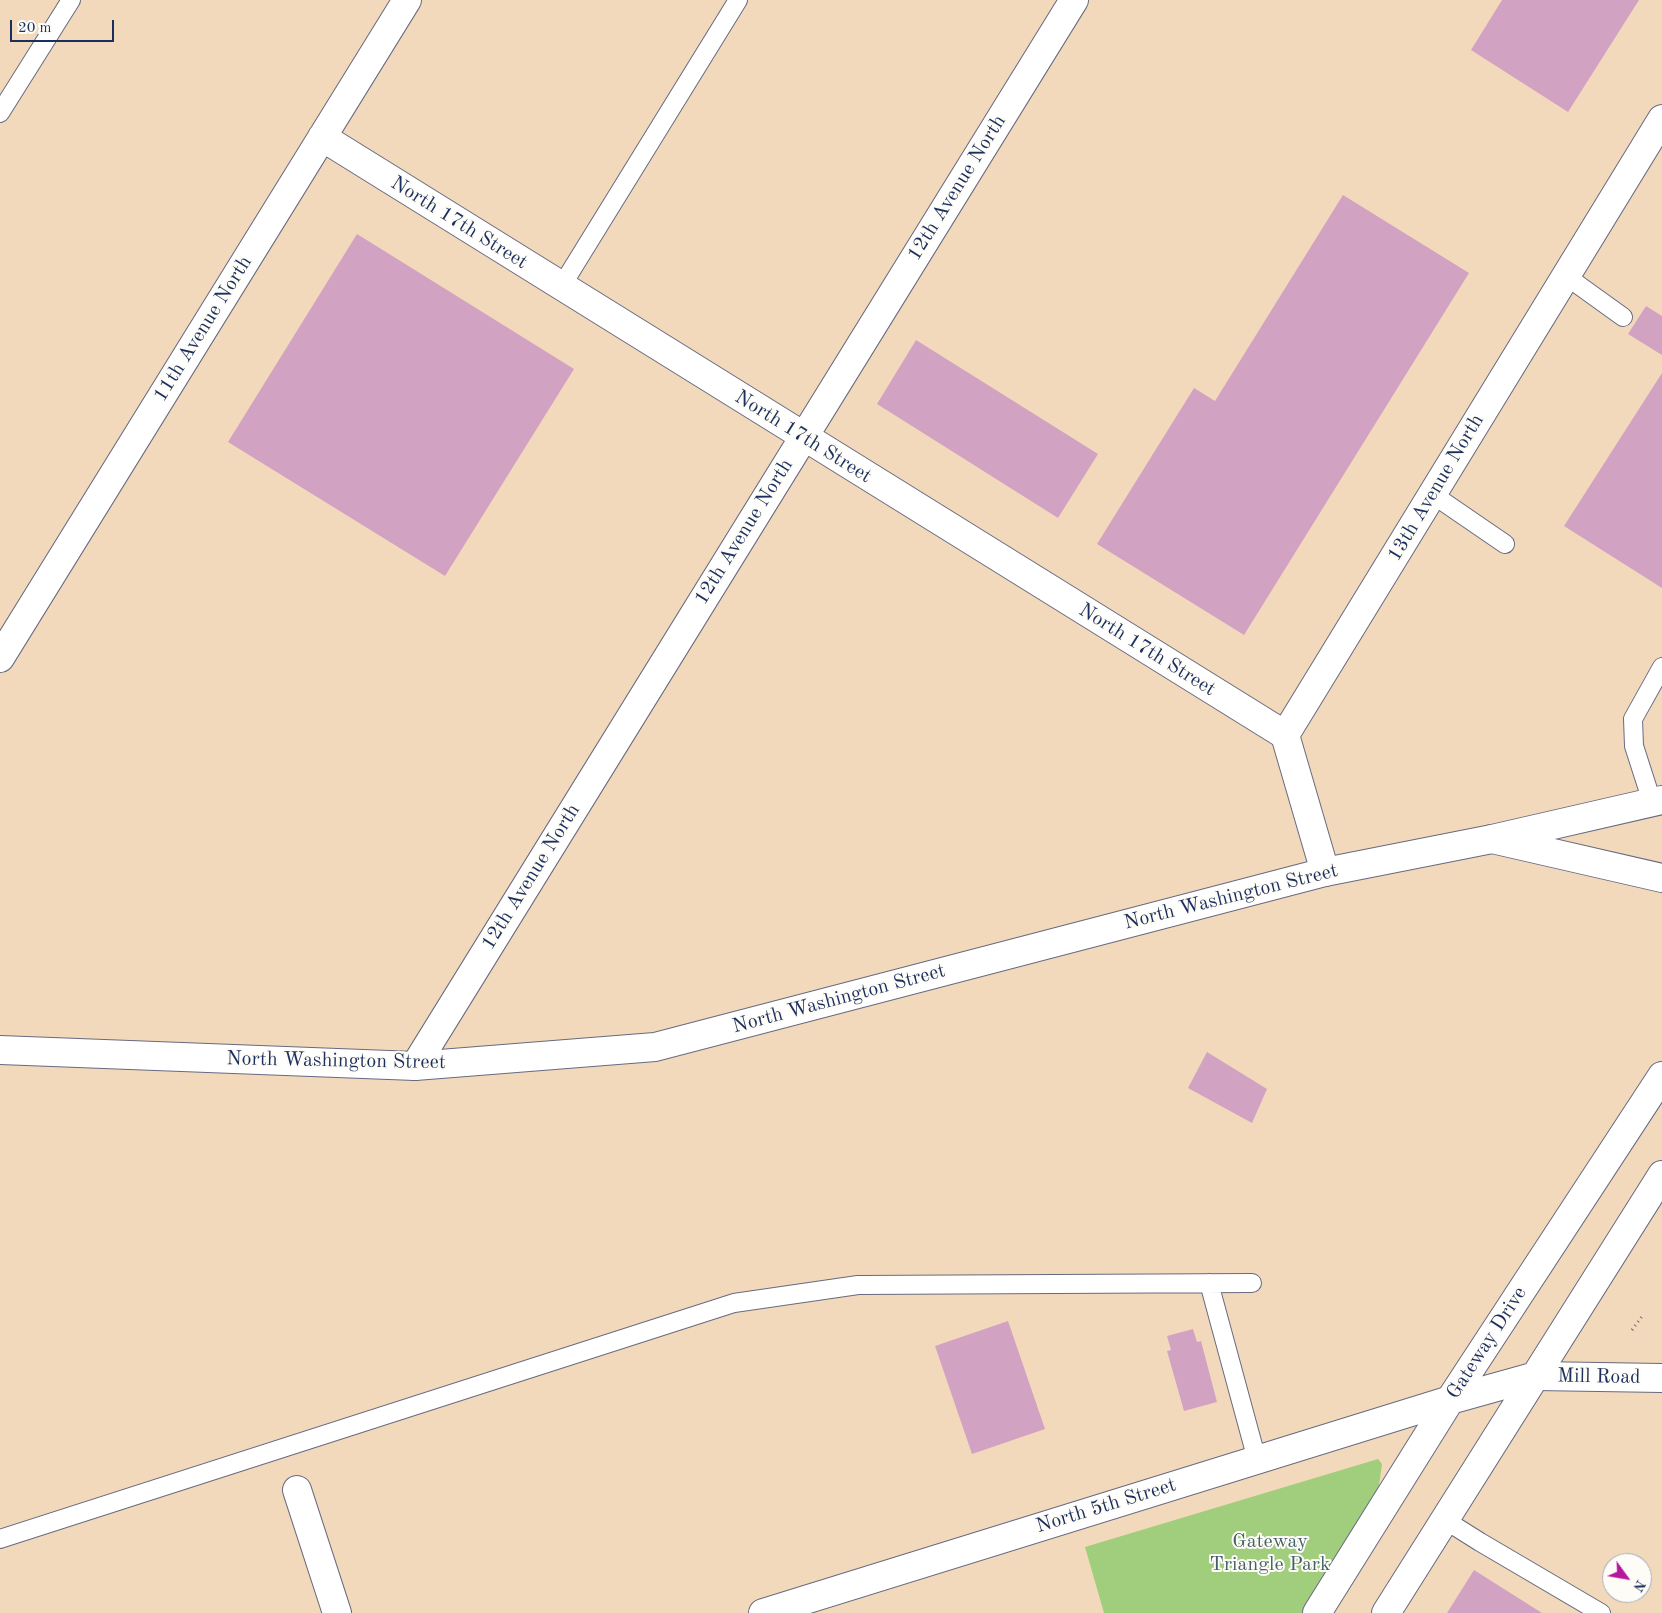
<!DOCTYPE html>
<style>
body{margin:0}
#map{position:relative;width:1662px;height:1613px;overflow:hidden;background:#f3d9bc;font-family:"Old Standard TT",serif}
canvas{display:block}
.north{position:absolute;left:1602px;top:1553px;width:50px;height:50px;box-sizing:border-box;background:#fdfcf7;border:1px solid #a3aaba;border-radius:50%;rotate:122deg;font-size:14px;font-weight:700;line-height:20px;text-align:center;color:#1b2f5e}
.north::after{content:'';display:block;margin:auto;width:18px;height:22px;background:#b5179e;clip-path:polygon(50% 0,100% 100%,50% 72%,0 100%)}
.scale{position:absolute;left:10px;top:20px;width:104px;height:22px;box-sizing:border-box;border:2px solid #1b2f5e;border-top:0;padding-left:6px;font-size:15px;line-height:18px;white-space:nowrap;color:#1b2f5e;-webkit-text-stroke:4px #fdfcf7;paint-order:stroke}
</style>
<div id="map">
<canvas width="1662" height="1613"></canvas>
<div class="north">N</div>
<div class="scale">20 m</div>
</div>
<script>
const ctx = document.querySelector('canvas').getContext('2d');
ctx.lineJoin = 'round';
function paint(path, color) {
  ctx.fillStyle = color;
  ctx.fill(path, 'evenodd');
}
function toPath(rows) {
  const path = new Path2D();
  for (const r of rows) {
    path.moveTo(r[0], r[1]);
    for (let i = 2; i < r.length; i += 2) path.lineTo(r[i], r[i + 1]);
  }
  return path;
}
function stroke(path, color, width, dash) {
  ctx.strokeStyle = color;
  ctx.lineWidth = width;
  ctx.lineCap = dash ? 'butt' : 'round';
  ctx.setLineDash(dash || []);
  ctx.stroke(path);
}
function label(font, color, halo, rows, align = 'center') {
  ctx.font = font + ' "Old Standard TT",serif';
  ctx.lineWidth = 4;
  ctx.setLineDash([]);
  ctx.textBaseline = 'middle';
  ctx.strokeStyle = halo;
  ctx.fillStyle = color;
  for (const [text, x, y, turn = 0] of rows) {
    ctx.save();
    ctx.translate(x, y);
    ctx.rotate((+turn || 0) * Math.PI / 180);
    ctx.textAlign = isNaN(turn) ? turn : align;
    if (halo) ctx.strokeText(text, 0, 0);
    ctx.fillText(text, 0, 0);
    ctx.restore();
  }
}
paint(toPath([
 [1378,1459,1382,1464,1378,1493,1303,1613,1104,1613,1085,1547]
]), '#a1ce7c');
paint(toPath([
 [1502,0,1639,0,1568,112,1471,50],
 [1343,195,1469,273,1244,635,1097,544,1194,388,1215,401],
 [357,234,574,369,445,576,228,442],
 [1646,306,1662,316,1662,355,1628,334],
 [916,340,1098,454,1058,518,877,404],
 [1662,373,1662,588,1564,526],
 [1207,1052,1267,1089,1252,1123,1188,1088],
 [1008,1321,1045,1429,972,1454,935,1346],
 [1193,1329,1197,1342,1201,1341,1217,1402,1184,1411,1167,1351,1171,1350,1167,1336],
 [1474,1570,1542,1613,1447,1613]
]), '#d2a2c2');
const service = toPath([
 [0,113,71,0],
 [1566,276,1623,317],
 [561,287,738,0],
 [1432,494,1505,544],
 [1652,802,1634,746,1633,719,1662,667],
 [1209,1283,1257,1460],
 [1445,1520,1480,1542,1601,1613],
 [0,1539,734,1303,858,1285,1252,1283]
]);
const minor = toPath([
 [322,137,1285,735],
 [0,658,407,0],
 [1325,872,1285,735,1662,119],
 [415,1066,1074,0],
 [1536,1376,1662,1378],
 [297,1490,337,1613]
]);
const primary = toPath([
 [0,1050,415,1066,655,1047,1325,872,1492,839,1662,800],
 [763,1613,1450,1400]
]);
const trunk = toPath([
 [1492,839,1662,878],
 [1450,1400,1536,1376],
 [1317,1613,1450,1400,1662,1076],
 [1386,1613,1662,1175]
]);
stroke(service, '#676a7f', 20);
stroke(minor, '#676a7f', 30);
stroke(primary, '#676a7f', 30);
stroke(trunk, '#676a7f', 30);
stroke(toPath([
 [1632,1330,1643,1315]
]), '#676a7f', 3, [1, 4]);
stroke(service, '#fff', 18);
stroke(minor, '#fff', 28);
stroke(primary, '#fff', 28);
stroke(trunk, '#fff', 28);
label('20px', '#1b2f5e', '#fdfcf7', [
 ["12th Avenue North",957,188,-58],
 ["North 17th Street",459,223,32],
 ["11th Avenue North",203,329,-58],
 ["North 17th Street",803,437,32],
 ["13th Avenue North",1436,488,-59],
 ["12th Avenue North",744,532,-58],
 ["North 17th Street",1147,650,32],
 ["12th Avenue North",531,877,-58],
 ["North Washington Street",1231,897,-14],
 ["North Washington Street",839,999,-15],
 ["North Washington Street",336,1061,1],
 ["Gateway Drive",1487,1343,-57],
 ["Mill Road",1599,1377,1],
 ["North 5th Street",1106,1506,-17]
]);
label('20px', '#435f67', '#fdfcf7', [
 ["Gateway",1270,1542],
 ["Triangle Park",1270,1565]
]);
</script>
